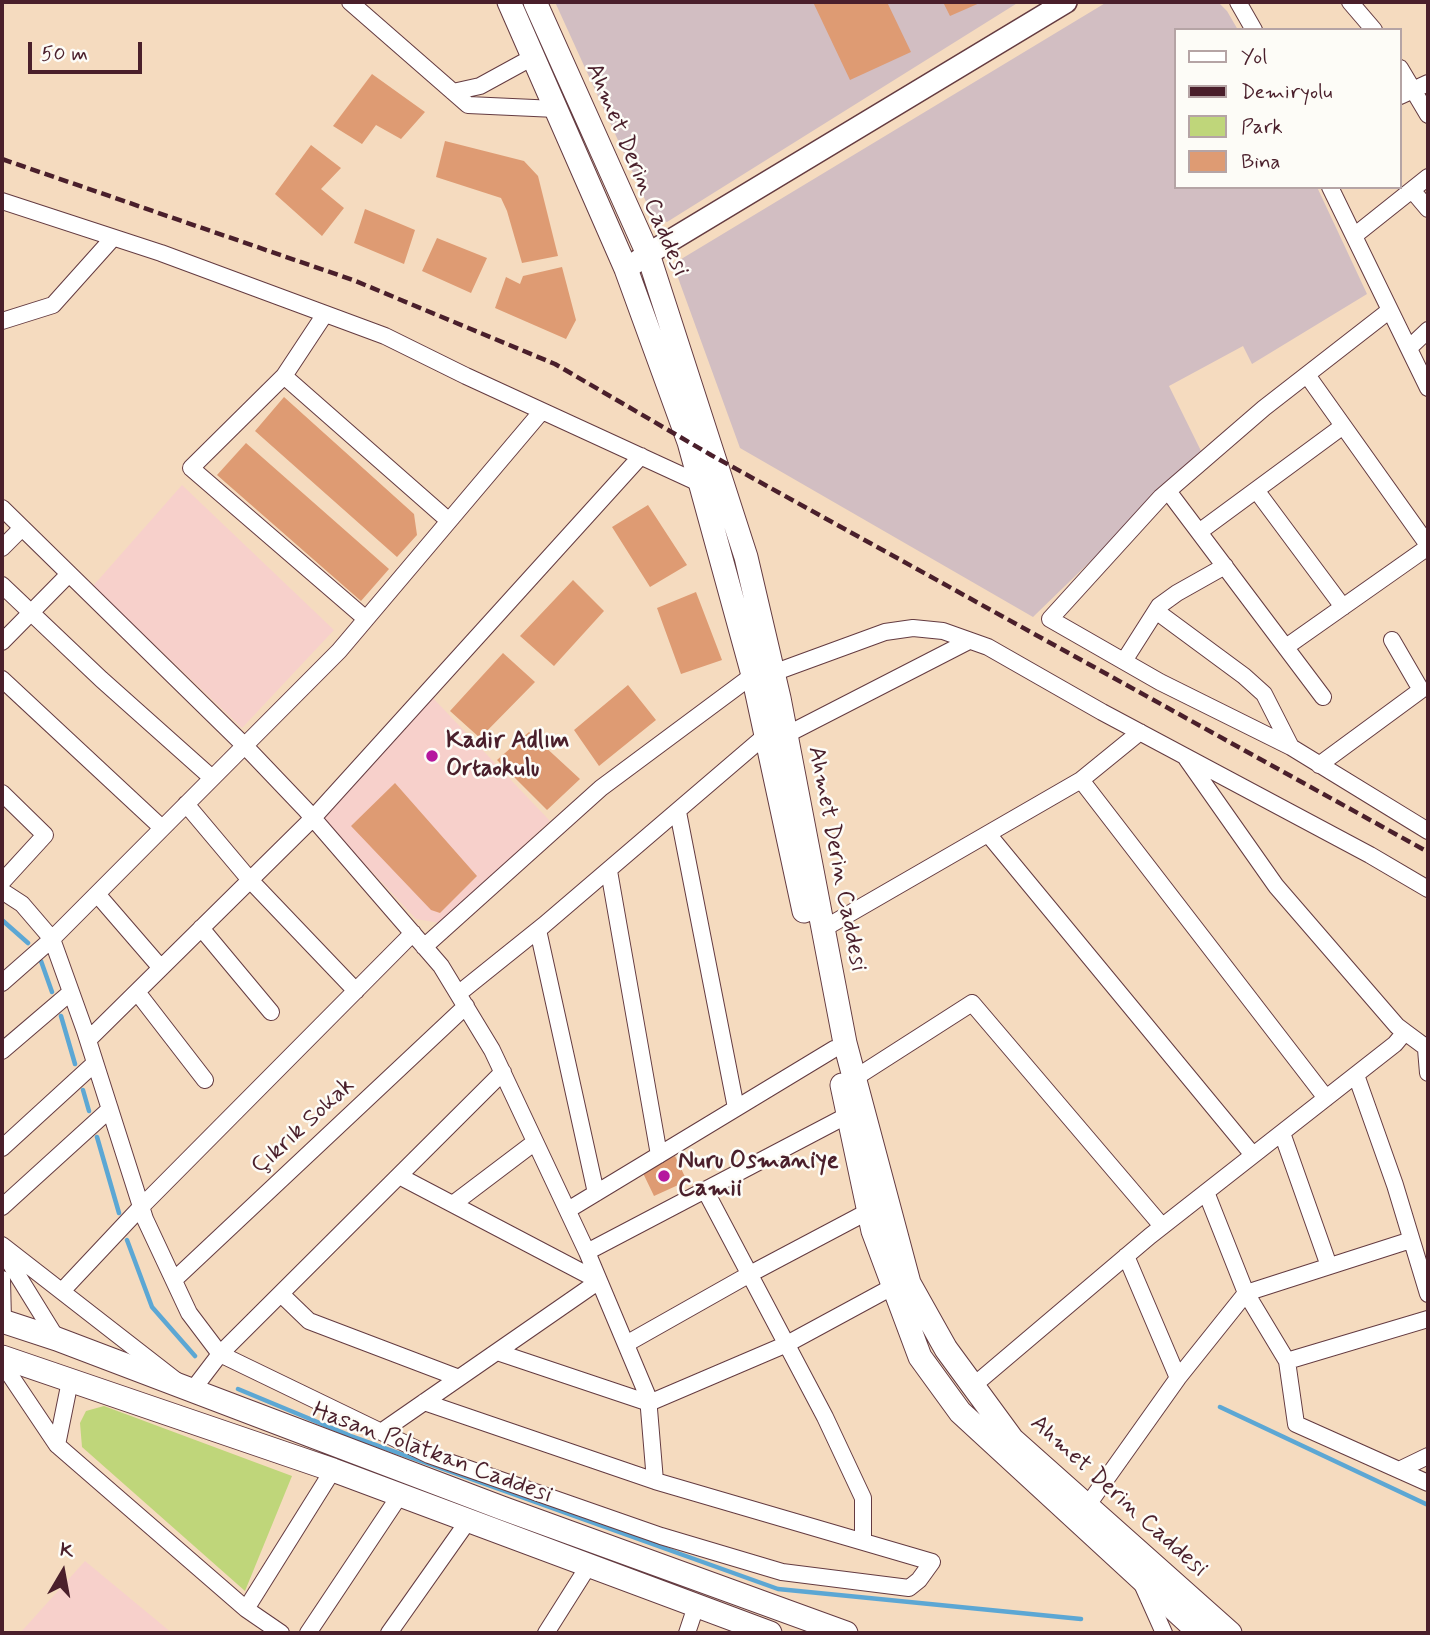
<!DOCTYPE html>
<meta charset="utf-8">
<style>
body{margin:0}
#map{position:relative;width:1430px;height:1635px;overflow:hidden;background:#f5dbbf;font-family:Mynerve,sans-serif}
canvas{display:block}
.frame{position:absolute;inset:0;border:4px solid #4a1f2b;pointer-events:none}
.legend{position:absolute;left:1174px;top:28px;width:228px;height:161px;box-sizing:border-box;background:#fdfcf7;border:2px solid #b5a4a5;margin:0;padding:9px 12px;list-style:none;font-size:21px;color:#4a1f2b}
.legend li{display:flex;align-items:center;gap:14px;height:35px}
.legend b{width:35px;border:2px solid #b5a4a5}
.north{position:absolute;left:28px;top:1537px;width:70px;height:70px;-webkit-text-stroke:5px #fdfcf7;paint-order:stroke;rotate:10deg;font-size:19px;font-weight:700;line-height:28px;text-align:center;color:#4a1f2b}
.north::after{content:'';display:block;margin:auto;width:24px;height:32px;background:#4a1f2b;clip-path:polygon(50% 0,100% 100%,50% 72%,0 100%)}
.scale{position:absolute;left:28px;top:42px;width:114px;height:32px;box-sizing:border-box;border:4px solid #4a1f2b;border-top:0;padding-left:9px;font-size:21px;line-height:24px;white-space:nowrap;color:#4a1f2b;-webkit-text-stroke:5px #fdfcf7;paint-order:stroke}
</style>
<div id="map">
<canvas width="1430" height="1635"></canvas>
<div class="frame"></div>
<ul class="legend">
<li><b style="height:9px;background:#fff"></b>Yol</li>
<li><b style="height:9px;background:#4a1f2b"></b>Demiryolu</li>
<li><b style="height:19px;background:#bfd67a"></b>Park</li>
<li><b style="height:19px;background:#de9b73"></b>Bina</li>
</ul>
<div class="north">K</div>
<div class="scale">50 m</div>
</div>
<script>
const ctx = document.querySelector('canvas').getContext('2d');
ctx.lineJoin = 'round';
function paint(path, color) {
  ctx.fillStyle = color;
  ctx.fill(path, 'evenodd');
}
function toPath(rows) {
  const path = new Path2D();
  for (const r of rows) {
    path.moveTo(r[0], r[1]);
    for (let i = 2; i < r.length; i += 2) path.lineTo(r[i], r[i + 1]);
  }
  return path;
}
function stroke(path, color, width, dash) {
  ctx.strokeStyle = color;
  ctx.lineWidth = width;
  ctx.lineCap = dash ? 'butt' : 'round';
  ctx.setLineDash(dash || []);
  ctx.stroke(path);
}
function label(font, color, halo, rows, align = 'center') {
  ctx.font = font + ' Mynerve,sans-serif';
  ctx.lineWidth = 5;
  ctx.setLineDash([]);
  ctx.textBaseline = 'middle';
  ctx.strokeStyle = halo;
  ctx.fillStyle = color;
  for (const [text, x, y, turn = 0] of rows) {
    ctx.save();
    ctx.translate(x, y);
    ctx.rotate((+turn || 0) * Math.PI / 180);
    ctx.textAlign = isNaN(turn) ? turn : align;
    if (halo) ctx.strokeText(text, 0, 0);
    ctx.fillText(text, 0, 0);
    ctx.restore();
  }
}
paint(toPath([
 [182,485,334,630,242,728,93,586],
 [433,698,550,821,440,923,416,919,318,814],
 [85,1561,172,1633,20,1633]
]), '#f7d0cb');
paint(toPath([
 [555,2,1019,2,667,222,653,217],
 [1107,2,1218,2,1227,11,1238,30,1176,30,1176,187,1317,187,1367,294,1252,364,1243,346,1169,386,1202,453,1033,617,740,448,673,264]
]), '#d2bec2');
paint(toPath([
 [104,1406,292,1476,245,1591,82,1447,80,1423,86,1411]
]), '#bfd67a');
stroke(toPath([
 [2,920,28,943],
 [41,961,52,992],
 [61,1016,75,1064],
 [83,1090,89,1111],
 [97,1137,119,1213],
 [127,1240,152,1307,195,1356],
 [238,1389,351,1436,778,1589,1081,1619],
 [1220,1407,1428,1505]
]), '#5ca7d4', 4.5);
paint(toPath([
 [813,2,887,2,911,52,850,80],
 [943,2,982,2,950,16],
 [372,74,425,112,401,139,376,125,362,144,333,126],
 [445,141,524,161,538,176,558,256,522,263,507,211,501,198,436,177],
 [311,145,341,168,321,189,344,208,322,236,275,194],
 [365,209,415,230,404,264,354,243],
 [437,238,487,258,471,293,422,271],
 [562,267,576,320,566,339,495,308,506,277,520,284,523,276],
 [284,397,414,514,417,535,397,557,255,431],
 [246,443,389,569,361,601,217,475],
 [648,505,687,565,650,587,612,527],
 [573,580,604,611,554,666,520,636],
 [696,592,722,660,681,674,657,608],
 [503,653,535,682,480,738,450,711],
 [628,685,656,720,599,766,574,730],
 [529,732,580,779,547,810,497,760],
 [395,783,477,876,440,913,431,910,351,826],
 [675,1156,687,1181,654,1196,642,1171]
]), '#de9b73');
const minor = toPath([
 [350,2,468,105,556,109],
 [1238,2,1254,30],
 [1350,2,1374,30],
 [1400,68,1428,115],
 [453,92,480,86,533,57],
 [1400,96,1428,83],
 [1330,187,1428,388],
 [1412,190,1428,209],
 [2,201,161,253,385,336,466,376,701,484],
 [1354,236,1428,177],
 [1390,310,1264,408,1161,497,1050,619,1160,682,1291,747,1428,831],
 [325,314,284,376,191,468,366,619],
 [2,321,53,305,113,238],
 [1409,348,1428,330],
 [1307,375,1428,545],
 [284,376,449,521],
 [1256,490,1343,607],
 [1168,491,1323,697],
 [2,508,244,745,306,810,441,966,492,1050,587,1252,648,1397,655,1481],
 [1199,532,1343,426],
 [2,548,22,528],
 [2,585,101,679,212,778],
 [1156,611,1244,676,1264,694,1291,747],
 [2,642,69,574],
 [1286,647,1428,547],
 [1124,661,1159,606,1177,593,1225,566],
 [2,679,162,828],
 [786,735,969,641],
 [1319,765,1421,690,1392,640],
 [1081,780,1326,1098],
 [2,793,45,835,2,882],
 [186,804,250,880,356,991],
 [678,812,736,1108],
 [988,834,1253,1155],
 [609,871,659,1155],
 [2,891,22,904,52,939,85,1031,145,1219,189,1313,220,1354,429,1455,661,1536,782,1572,909,1588,919,1580,932,1562,655,1481,424,1402],
 [97,894,161,968],
 [201,928,271,1012],
 [823,929,1081,780,1140,732],
 [538,930,596,1193],
 [424,947,601,788,753,675,773,673,885,632,913,628,943,631,988,647,1102,712,1370,855,1428,889],
 [2,983,52,939,339,651,542,411],
 [137,992,205,1080],
 [458,994,544,925,766,735],
 [1405,1032,1428,1049],
 [88,1040,313,818,641,456],
 [1426,1049,1428,1073],
 [2,1051,71,992],
 [1356,1075,1395,1185,1428,1294],
 [855,1078,972,1003,1162,1226],
 [1282,1133,1329,1266],
 [2,1148,95,1063],
 [705,1190,825,1417,863,1498,863,1541],
 [453,1204,535,1142],
 [2,1207,110,1109],
 [568,1210,834,1049],
 [1411,1240,1246,1293,1287,1361,1428,1319],
 [2,1245,191,1392,220,1354,503,1072],
 [2,1250,57,1339],
 [587,1252,848,1115],
 [1126,1256,1178,1378],
 [2,1279,3,1321],
 [174,1280,466,1006],
 [62,1291,141,1207,413,933],
 [281,1294,309,1321,459,1378],
 [626,1344,750,1274,869,1211],
 [497,1352,649,1403,787,1344,894,1286],
 [1287,1361,1296,1424,1428,1483],
 [2,1363,57,1445,246,1609,281,1633],
 [973,1386,1150,1236,1395,1044,1405,1032,1397,1026,1276,886,1186,758],
 [381,1432,599,1281,399,1176],
 [57,1445,70,1381],
 [1399,1470,1428,1456],
 [1087,1506,1178,1378,1246,1293,1206,1192],
 [1143,1586,1164,1633],
 [246,1609,333,1470],
 [308,1633,400,1495],
 [389,1633,468,1521],
 [546,1633,589,1565],
 [687,1633,696,1606]
]);
const tertiary = toPath([
 [626,269,648,254,1066,2]
]);
const secondary = toPath([
 [509,2,626,269,689,442,753,675,804,911],
 [535,2,648,254,746,557,779,698,845,1043,909,1283,946,1349,1012,1439,1230,1633],
 [842,1085,873,1231,920,1357,960,1412,1200,1633],
 [2,1321,57,1339,502,1508,846,1633],
 [2,1357,333,1470,770,1633]
]);
stroke(minor, '#643b41', 18);
stroke(tertiary, '#643b41', 24);
stroke(secondary, '#643b41', 25);
stroke(minor, '#fff', 16);
stroke(tertiary, '#fff', 21);
stroke(secondary, '#fff', 23);
stroke(toPath([
 [2,159,353,280,555,364,711,455,1428,852]
]), '#4a1f2b', 4.5, [10, 5]);
for (const [x, y, r, color] of [
 [432,756,7,"#b5179e"],
 [664,1176,7,"#b5179e"]
]) {
  const dot = new Path2D();
  dot.arc(x, y, r, 0, 2 * Math.PI);
  ctx.fillStyle = color;
  ctx.fill(dot);
  stroke(dot, '#fdfcf7', 2.5);
}
label('24px', '#4a1f2b', '#fdfcf7', [
 ["Ahmet Derin Caddesi",636,170,67],
 ["Ahmet Derin Caddesi",836,859,79],
 ["Çıkrık Sokak",304,1127,-43],
 ["Hasan Polatkan Caddesi",432,1454,20],
 ["Ahmet Derin Caddesi",1118,1497,42]
]);
label('bold 24px', '#4a1f2b', '#fdfcf7', [
 ["Kadir Adlım",446,742],
 ["Ortaokulu",446,770],
 ["Nuru Osmaniye",678,1162],
 ["Camii",678,1190]
], 'left');
</script>
